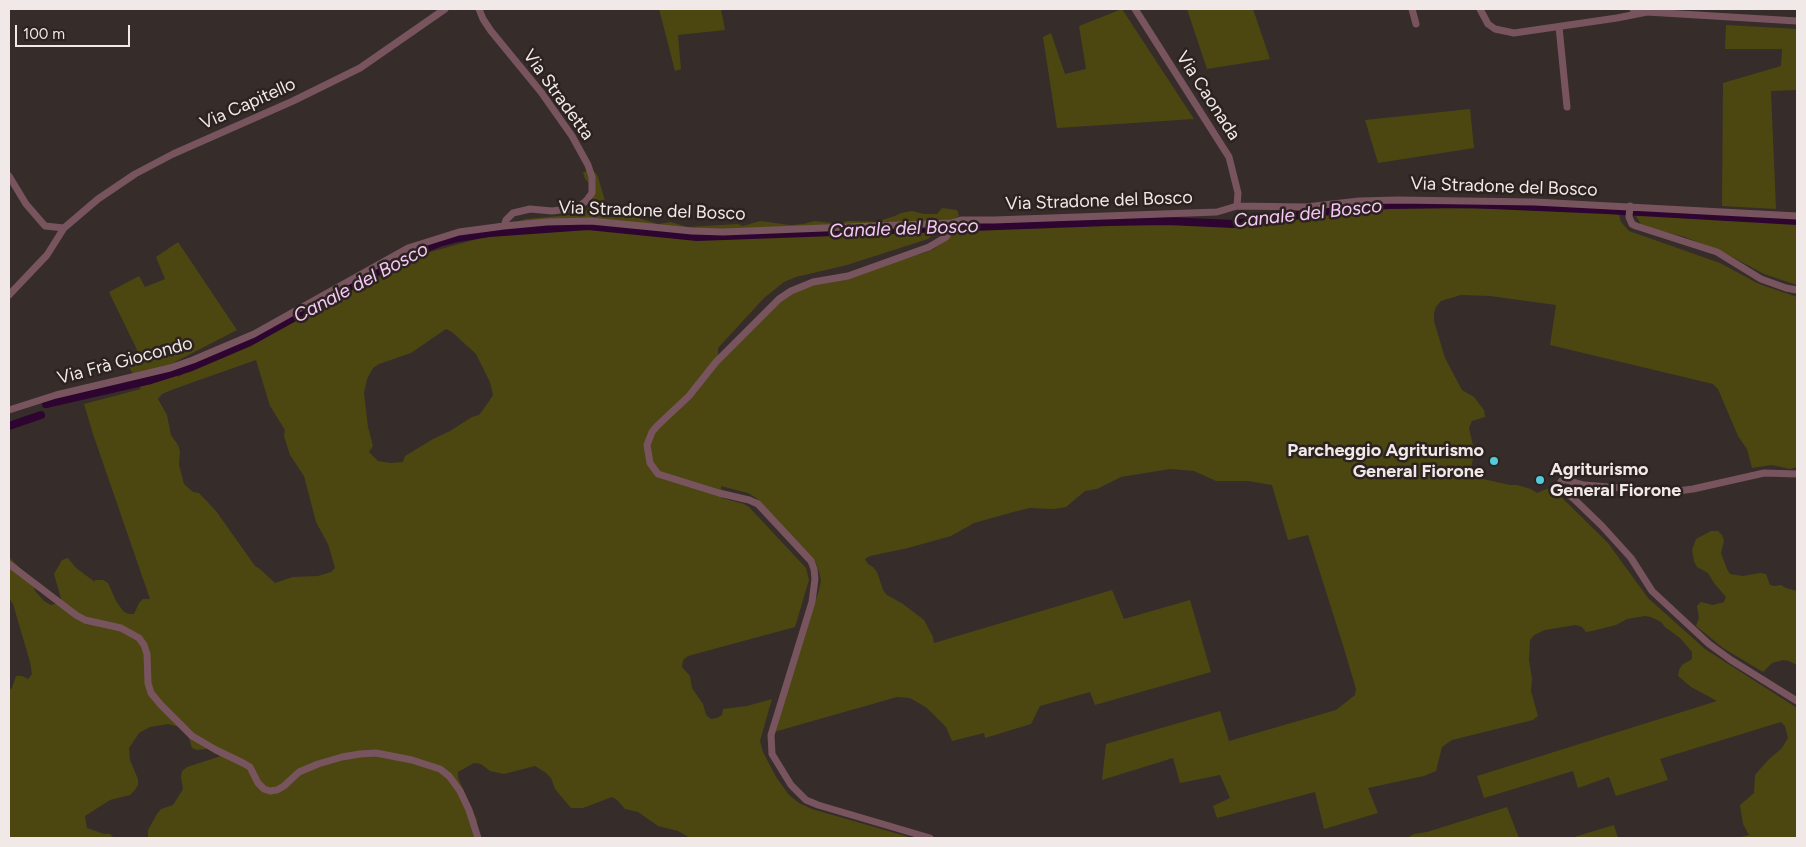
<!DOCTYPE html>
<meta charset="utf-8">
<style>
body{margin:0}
#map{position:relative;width:1806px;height:847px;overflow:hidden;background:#362c2a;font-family:Figtree,sans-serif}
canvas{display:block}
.frame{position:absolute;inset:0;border:10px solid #f0e9e8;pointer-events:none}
.scale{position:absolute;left:15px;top:25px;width:115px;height:22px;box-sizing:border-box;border:2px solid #f0e9e8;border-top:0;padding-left:6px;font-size:15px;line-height:18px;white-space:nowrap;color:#f0e9e8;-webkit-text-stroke:4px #2c2320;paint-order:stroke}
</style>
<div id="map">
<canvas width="1806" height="847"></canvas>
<div class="frame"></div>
<div class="scale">100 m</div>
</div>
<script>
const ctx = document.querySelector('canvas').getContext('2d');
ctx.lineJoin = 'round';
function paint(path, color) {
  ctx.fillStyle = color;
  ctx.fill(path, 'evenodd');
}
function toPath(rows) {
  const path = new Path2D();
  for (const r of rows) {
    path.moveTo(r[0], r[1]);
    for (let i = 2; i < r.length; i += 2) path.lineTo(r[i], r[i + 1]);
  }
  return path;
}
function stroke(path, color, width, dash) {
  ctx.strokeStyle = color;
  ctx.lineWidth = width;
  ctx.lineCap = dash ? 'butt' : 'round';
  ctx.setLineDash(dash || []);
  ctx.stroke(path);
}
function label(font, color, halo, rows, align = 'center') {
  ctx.font = font + ' Figtree,sans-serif';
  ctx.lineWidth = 5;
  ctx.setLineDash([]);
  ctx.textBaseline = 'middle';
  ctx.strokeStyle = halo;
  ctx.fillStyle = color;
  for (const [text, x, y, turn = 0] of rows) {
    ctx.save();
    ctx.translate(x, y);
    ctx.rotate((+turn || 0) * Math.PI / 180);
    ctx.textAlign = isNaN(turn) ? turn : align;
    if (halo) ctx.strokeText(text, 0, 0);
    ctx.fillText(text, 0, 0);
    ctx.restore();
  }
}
paint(toPath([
 [659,9,721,9,725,30,678,35,681,69,675,71],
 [1122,9,1194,119,1057,128,1043,37,1051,33,1065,74,1086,69,1079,26],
 [1187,9,1253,9,1270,59,1207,69],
 [1726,25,1797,29,1797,90,1771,91,1776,209,1722,206,1723,83,1781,66,1782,49,1725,49],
 [1470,109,1474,148,1378,163,1365,120],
 [590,171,595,172,598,177,605,201,604,207,606,214,611,217,623,216,635,217,658,224,671,222,687,227,738,224,743,226,760,221,790,225,803,224,815,221,840,224,847,221,876,222,895,216,901,213,912,211,924,214,937,214,942,208,957,210,959,216,947,222,928,239,847,265,796,277,784,282,764,298,718,348,718,363,773,306,800,287,850,276,924,253,934,249,961,227,1157,221,1214,225,1245,225,1297,215,1388,207,1618,211,1621,222,1629,231,1720,263,1759,284,1797,297,1797,467,1790,469,1772,465,1752,468,1747,449,1738,436,1718,389,1713,384,1550,345,1556,305,1490,296,1461,295,1441,301,1436,307,1434,313,1434,321,1445,358,1462,390,1474,397,1484,410,1485,417,1472,421,1469,428,1474,450,1471,472,1475,479,1483,479,1510,485,1517,485,1531,489,1537,493,1551,487,1608,543,1648,598,1705,649,1797,708,1797,838,1738,838,1749,835,1743,824,1740,805,1754,793,1755,775,1768,760,1782,748,1788,738,1785,726,1781,722,1660,759,1668,780,1616,796,1609,777,1578,788,1573,771,1484,798,1477,776,1717,701,1691,687,1678,676,1679,670,1682,665,1692,659,1692,652,1680,638,1665,627,1661,622,1651,617,1645,616,1627,619,1616,625,1592,631,1586,632,1582,627,1576,625,1545,630,1534,635,1530,640,1529,660,1532,679,1531,691,1538,716,1533,720,1452,740,1442,747,1436,771,1424,776,1368,788,1378,813,1324,829,1315,792,1217,818,1213,806,1230,798,1220,775,1180,783,1173,758,1102,780,1106,744,1220,711,1229,741,1336,710,1355,695,1356,689,1342,642,1308,535,1288,540,1272,485,1248,481,1216,481,1194,471,1170,469,1121,477,1097,489,1085,491,1066,507,1054,509,1030,508,1017,511,974,523,951,536,908,548,870,556,865,559,868,564,873,567,877,572,883,590,887,595,903,604,924,620,933,637,934,643,1112,590,1124,619,1190,600,1211,672,1095,705,1090,692,1040,706,1031,724,985,738,984,733,952,741,946,727,927,708,910,698,897,697,774,732,819,590,821,580,819,572,816,563,805,550,756,498,748,493,721,486,722,498,744,504,749,507,806,568,809,580,795,627,688,656,683,660,682,667,690,676,692,688,703,704,706,715,711,719,717,718,722,715,723,709,747,706,772,699,760,741,763,752,776,777,789,795,799,803,812,809,912,838,690,838,678,831,658,826,638,812,625,809,617,800,612,797,583,808,571,808,555,789,551,778,546,773,535,766,504,774,490,771,481,764,474,763,458,772,458,778,477,820,478,838,148,838,148,830,157,814,161,809,173,805,183,789,181,777,182,771,187,767,218,757,223,754,214,748,197,750,192,748,188,735,180,727,168,724,150,727,139,733,129,748,130,760,138,779,138,785,135,790,130,795,110,800,85,816,87,828,104,834,110,834,114,838,9,838,9,690,12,688,16,676,22,676,28,679,32,674,30,662,13,604,9,598,9,557,32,580,35,591,44,601,51,605,62,602,54,574,62,560,68,558,76,568,95,582,95,580,103,580,108,583,116,601,123,611,128,614,134,614,139,603,143,599,150,599,93,434,84,404,141,389,127,363,139,354,109,292,139,276,145,287,165,279,156,257,178,242,237,330,171,364,178,377,214,358,272,333,316,308,430,252,481,238,500,235,511,229,513,223,526,219,571,215,583,212,588,209,592,203,593,196,590,184,585,179,583,172],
 [446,329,452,332,476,354,490,382,493,395,490,400,479,415,472,417,450,431,433,439,405,456,403,462,390,463,378,461,369,452,373,446,368,427,364,393,367,379,373,368,379,364,411,353],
 [256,360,270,406,285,430,284,436,290,455,304,476,316,522,328,544,335,568,331,572,318,576,293,577,275,583,260,569,255,566,216,511,199,493,193,492,184,484,179,465,180,451,178,445,171,435,167,415,158,399,162,394,174,389],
 [1637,210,1797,222,1797,285,1764,274,1725,253,1685,237,1642,226,1636,216],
 [1711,531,1718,531,1722,535,1724,541,1721,553,1727,569,1730,574,1743,576,1760,573,1766,574,1770,585,1775,586,1781,585,1786,588,1797,591,1797,665,1789,661,1783,660,1772,663,1763,672,1723,648,1696,626,1699,618,1697,606,1701,602,1713,605,1724,602,1726,597,1714,583,1708,573,1697,567,1694,561,1692,550,1696,539],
 [1507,807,1519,838,1407,838,1414,834,1427,832],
 [1614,825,1618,838,1571,838]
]), '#4c4711');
stroke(toPath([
 [46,404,151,380,189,368,250,342,400,259,439,243,458,238,489,233,588,226,697,237,1108,222,1167,221,1233,224,1360,207,1389,205,1469,204,1606,210,1797,221],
 [9,426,41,415]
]), '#2d0530', 8);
stroke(toPath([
 [479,9,483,19,491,31,541,92,572,136,588,165,592,177,592,193,586,201,577,208,552,211,530,209,513,213,506,220,504,226],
 [1135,9,1229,157,1238,193,1237,206],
 [1412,9,1416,24],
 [1480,9,1488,24,1495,29,1514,33,1617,18,1647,12],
 [1633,9,1647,12,1797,21],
 [1559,27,1567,107],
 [9,176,26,204,45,226,64,228],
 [1630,206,1629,217,1632,224,1636,226,1717,252,1761,279,1786,288,1797,290],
 [9,295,47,255,64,228,98,199,135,174,173,154,293,101,360,68,445,9],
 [9,410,56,395,170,368,193,360,254,334,408,248,459,232,504,226,547,222,591,221,692,231,723,232,951,223,961,220,994,220,1217,212,1237,206,1306,207,1359,201,1398,200,1535,202,1797,216],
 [1797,474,1764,473,1693,489,1670,492,1584,485,1566,480,1562,480,1559,485,1562,490,1574,499,1602,526,1631,558,1652,591,1709,644,1731,660,1797,701],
 [9,564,76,615,85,620,121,628,139,638,144,645,147,654,148,683,151,693,161,705,192,736,216,750,243,763,250,767,258,783,264,789,270,791,277,790,284,786,299,772,318,764,342,757,360,754,376,753,412,760,440,769,449,776,460,791,469,810,478,838],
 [930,838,818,805,806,800,791,785,772,754,771,735,812,602,815,579,814,569,811,561,758,504,749,500,719,493,658,474,650,463,647,445,652,432,657,426,689,396,716,362,779,299,791,291,813,282,848,276,929,247,946,237,951,230,951,223]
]), '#78545f', 7);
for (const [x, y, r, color] of [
 [1494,461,5,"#53cbdb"],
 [1540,480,5,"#53cbdb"]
]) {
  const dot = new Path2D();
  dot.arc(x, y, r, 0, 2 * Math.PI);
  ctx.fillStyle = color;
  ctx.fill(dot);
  stroke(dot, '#2c2320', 2);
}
label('18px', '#f0e9e8', '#2c2320', [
 ["Via Stradetta",558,95,54],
 ["Via Caonada",1208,96,57],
 ["Via Capitello",248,104,-24],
 ["Via Stradone del Bosco",1504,187,2],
 ["Via Stradone del Bosco",1099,201,-2],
 ["Via Stradone del Bosco",652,211,2],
 ["Via Frà Giocondo",125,361,-15]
]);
label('bold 18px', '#f0e9e8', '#2c2320', [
 ["Parcheggio Agriturismo",1484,451],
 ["General Fiorone",1484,472],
 ["Agriturismo",1550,470,"left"],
 ["General Fiorone",1550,491,"left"]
], 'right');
label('italic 19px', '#f7c7f9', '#2c2320', [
 ["Canale del Bosco",1308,214,-6],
 ["Canale del Bosco",904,229,-2],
 ["Canale del Bosco",361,283,-28]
]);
</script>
